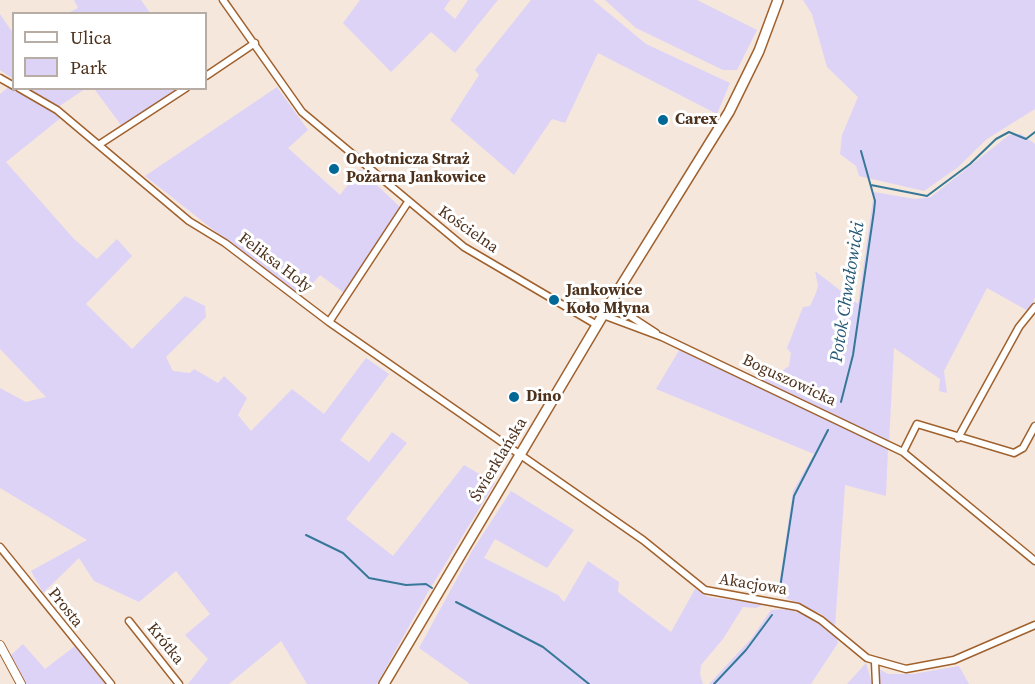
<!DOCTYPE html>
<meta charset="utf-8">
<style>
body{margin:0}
#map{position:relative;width:1035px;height:684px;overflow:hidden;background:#f6e7dd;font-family:"Source Serif 4",serif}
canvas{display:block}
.legend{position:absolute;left:12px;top:12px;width:195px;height:78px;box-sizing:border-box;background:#fff;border:2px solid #b8ada4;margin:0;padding:8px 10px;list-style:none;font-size:18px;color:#4d311c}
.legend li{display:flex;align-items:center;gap:12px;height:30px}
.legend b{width:30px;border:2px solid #b8ada4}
</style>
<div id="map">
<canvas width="1035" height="684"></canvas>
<ul class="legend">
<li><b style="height:8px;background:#fff"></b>Ulica</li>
<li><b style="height:16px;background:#dcd3f7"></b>Park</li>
</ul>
</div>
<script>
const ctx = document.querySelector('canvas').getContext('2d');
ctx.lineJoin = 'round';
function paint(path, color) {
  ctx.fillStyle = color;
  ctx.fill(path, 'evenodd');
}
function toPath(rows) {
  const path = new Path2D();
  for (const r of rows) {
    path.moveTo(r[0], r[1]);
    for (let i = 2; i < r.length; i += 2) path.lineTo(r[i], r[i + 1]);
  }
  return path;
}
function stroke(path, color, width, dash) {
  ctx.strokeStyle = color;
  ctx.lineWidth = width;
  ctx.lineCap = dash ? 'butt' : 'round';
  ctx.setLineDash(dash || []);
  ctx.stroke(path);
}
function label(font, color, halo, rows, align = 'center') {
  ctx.font = font + ' "Source Serif 4",serif';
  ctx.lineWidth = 6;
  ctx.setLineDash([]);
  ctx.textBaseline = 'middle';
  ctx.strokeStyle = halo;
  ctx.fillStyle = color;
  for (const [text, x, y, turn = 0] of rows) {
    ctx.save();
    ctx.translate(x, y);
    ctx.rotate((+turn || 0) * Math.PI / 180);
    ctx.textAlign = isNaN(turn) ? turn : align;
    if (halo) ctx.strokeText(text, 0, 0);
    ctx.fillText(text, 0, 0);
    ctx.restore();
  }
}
paint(toPath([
 [74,0,141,0,150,13,68,13,78,8],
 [360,0,450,0,444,9,455,19,468,0,498,0,455,53,431,32,391,72,343,23],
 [531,0,593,0,646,44,730,83,717,114,598,53,565,123,552,119,514,175,450,120,479,75,475,70],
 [605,0,697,0,757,30,737,70,723,70,636,28],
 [803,0,1035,0,1035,109,987,139,957,168,924,191,859,176,856,166,840,154,842,135,858,97,827,67,812,14],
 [0,14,13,33,13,79,0,70],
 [10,86,62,117,6,162,73,238,97,259,117,239,132,256,86,304,132,349,185,296,205,306,206,317,166,357,173,371,190,373,194,369,218,383,224,376,247,398,238,415,251,431,292,389,324,414,366,358,389,374,340,440,369,462,392,432,407,443,346,519,393,556,464,465,495,483,428,592,377,684,307,684,281,641,229,684,188,684,208,659,185,635,210,614,176,571,139,602,94,581,79,558,43,593,31,571,87,540,0,488,0,388,26,402,46,397,0,349,0,94],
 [277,87,308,130,288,148,340,195,360,169,400,207,347,295,320,275,300,298,145,176],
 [98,88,181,89,121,125,95,90],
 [29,89,85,89,58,107],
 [1021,134,1035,144,1035,297,1030,312,987,288,944,371,947,393,939,391,940,379,894,348,889,443,760,379,762,375,769,378,775,376,789,366,791,353,787,348,803,307,810,306,816,293,818,286,815,271,858,304,874,192,915,199,931,197,1009,135],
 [680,349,888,449,886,496,845,485,835,627,821,614,771,591,779,585,793,491,814,454,656,389],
 [511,491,574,530,547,568,495,539,484,558,558,595,564,602,588,561,619,582,618,592,671,632,695,589,708,597,765,604,756,608,743,607,723,639,701,665,700,674,703,684,470,684,419,648,472,551],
 [786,609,801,613,823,625,837,639,838,643,811,684,709,684,751,639,771,610],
 [23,644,45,669,75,646,105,684,26,684,10,656],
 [866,663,872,684,847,684],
 [959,666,969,684,879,684,877,668,888,674,913,674]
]), '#dcd3f7');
stroke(toPath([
 [871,185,927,196,970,164,996,139,1009,132,1026,139,1035,132],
 [841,402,853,355,874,211,875,201,861,151],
 [306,535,343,553,369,578,406,585,426,584,432,588],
 [780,588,794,496,828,430],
 [456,602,543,647,589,684],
 [714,684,746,650,772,615]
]), '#377898', 2);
const minor = toPath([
 [223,0,302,112,464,247,597,325],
 [206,76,255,43],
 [0,78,14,86],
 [19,88,57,110,189,221,225,243,329,322,643,540,705,590,798,607,821,620,867,658,906,669,954,660,1035,625],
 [100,144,186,88],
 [610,303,656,333],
 [603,315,662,337,903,452,1035,561],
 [329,322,408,202],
 [958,438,1019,327,1035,307],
 [903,452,917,424,1014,453,1023,448,1035,426],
 [0,547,111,684],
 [129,621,179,684],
 [875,662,876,684]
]);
const tertiary = toPath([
 [0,645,21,684]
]);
const secondary = toPath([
 [384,684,603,315,729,112,759,51,778,0]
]);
stroke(minor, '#a0612d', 9);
stroke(tertiary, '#a0612d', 10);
stroke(secondary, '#a0612d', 12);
stroke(minor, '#fff', 6);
stroke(tertiary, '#fff', 8);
stroke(secondary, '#fff', 9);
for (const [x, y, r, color] of [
 [663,120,6,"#006895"],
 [334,169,6,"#006895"],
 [554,300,6,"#006895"],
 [514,397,6,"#006895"]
]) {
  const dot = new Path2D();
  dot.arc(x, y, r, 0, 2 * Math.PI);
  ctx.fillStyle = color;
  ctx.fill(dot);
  stroke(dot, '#fff', 2);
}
label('bold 16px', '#4d311c', '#fff', [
 ["Carex",675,120],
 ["Ochotnicza Straż",346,160],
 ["Pożarna Jankowice",346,178],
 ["Jankowice",566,291],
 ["Koło Młyna",566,309],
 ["Dino",526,397]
], 'left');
label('16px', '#4d311c', '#fff', [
 ["Kościelna",468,230,35],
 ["Feliksa Hoły",275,263,37],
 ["Boguszowicka",789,381,25],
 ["Świerklańska",499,460,-59],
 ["Akacjowa",753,585,9],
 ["Prosta",65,608,51],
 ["Krótka",165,644,51]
]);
label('italic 18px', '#255977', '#fff', [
 ["Potok Chwałowicki",848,292,-81]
]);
</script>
